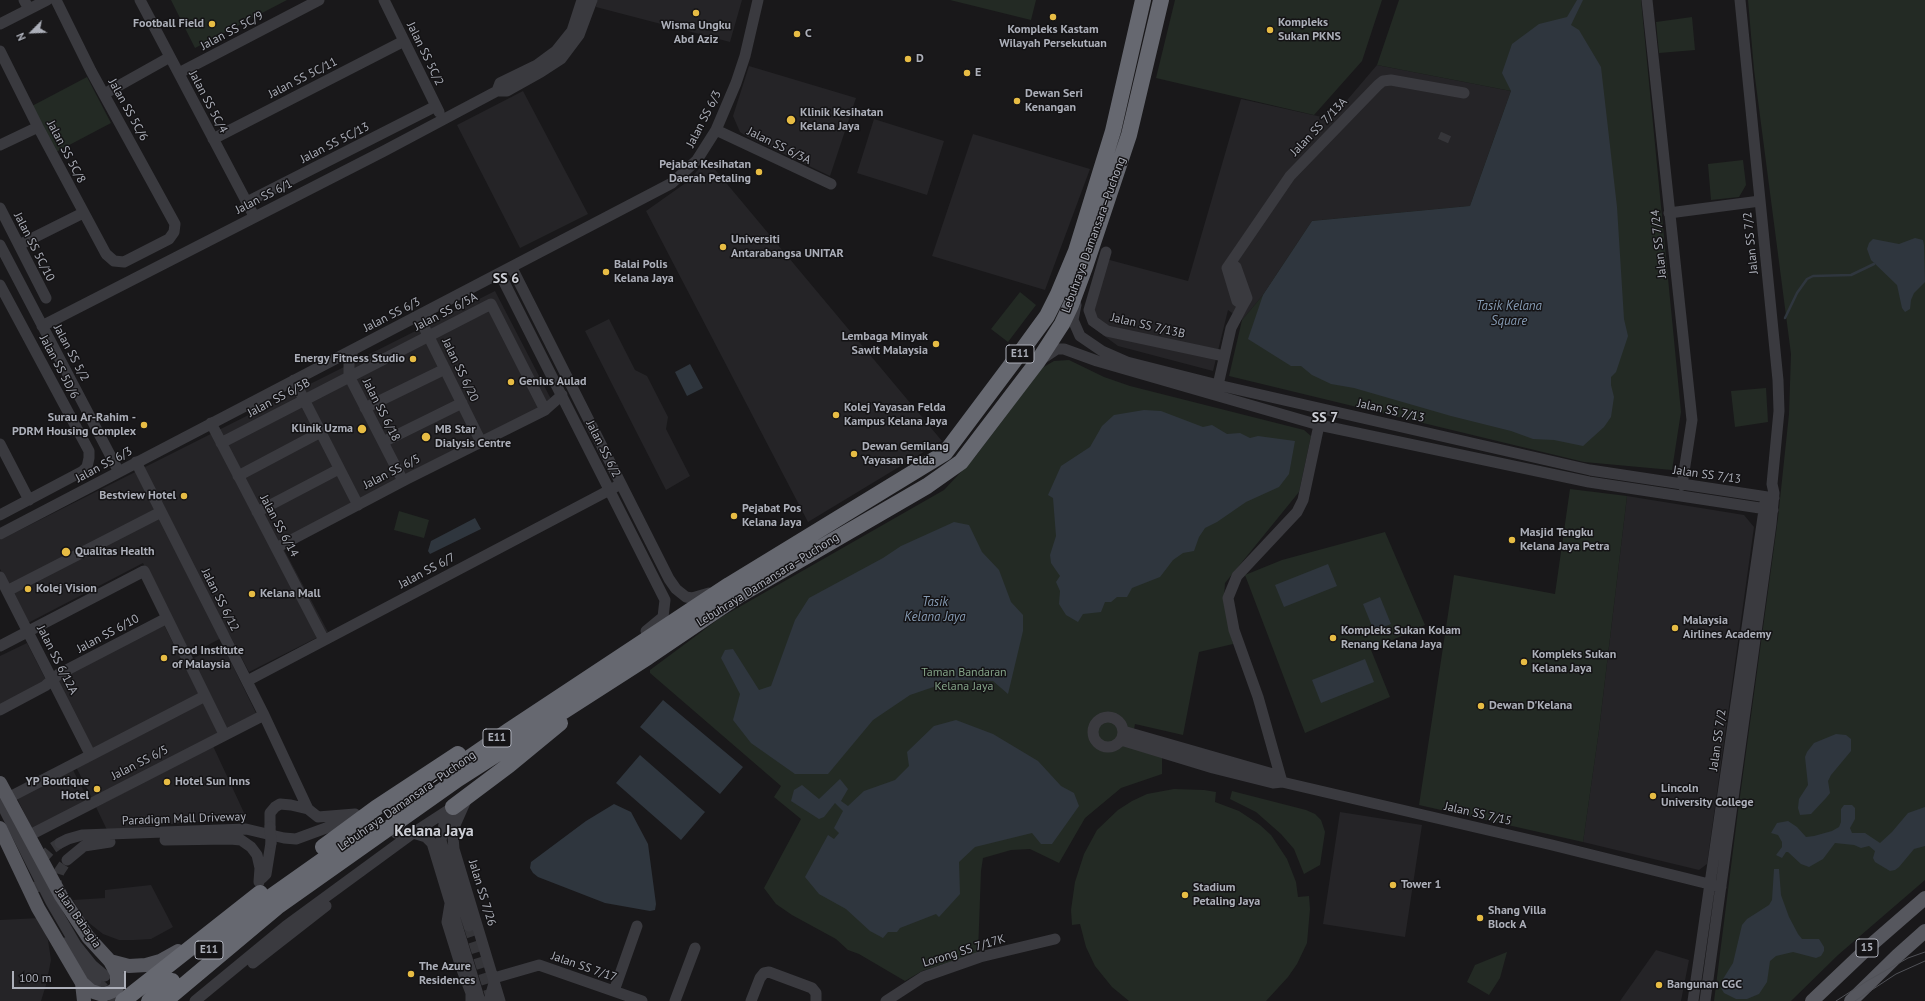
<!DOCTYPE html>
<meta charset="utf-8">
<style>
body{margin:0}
#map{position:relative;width:1925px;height:1001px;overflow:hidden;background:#19181a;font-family:"PT Sans",sans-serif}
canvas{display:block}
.north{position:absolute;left:12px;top:12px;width:40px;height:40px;-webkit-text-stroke:3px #141315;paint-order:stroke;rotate:246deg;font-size:11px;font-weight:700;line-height:16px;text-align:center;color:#acafb9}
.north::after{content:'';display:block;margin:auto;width:14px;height:18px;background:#acafb9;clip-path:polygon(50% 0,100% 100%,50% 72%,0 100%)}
.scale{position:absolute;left:12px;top:971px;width:114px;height:18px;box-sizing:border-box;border:2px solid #acafb9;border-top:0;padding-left:5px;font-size:12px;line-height:14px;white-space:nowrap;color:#acafb9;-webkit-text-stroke:3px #141315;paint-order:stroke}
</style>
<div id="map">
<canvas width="1925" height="1001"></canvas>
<div class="north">N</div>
<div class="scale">100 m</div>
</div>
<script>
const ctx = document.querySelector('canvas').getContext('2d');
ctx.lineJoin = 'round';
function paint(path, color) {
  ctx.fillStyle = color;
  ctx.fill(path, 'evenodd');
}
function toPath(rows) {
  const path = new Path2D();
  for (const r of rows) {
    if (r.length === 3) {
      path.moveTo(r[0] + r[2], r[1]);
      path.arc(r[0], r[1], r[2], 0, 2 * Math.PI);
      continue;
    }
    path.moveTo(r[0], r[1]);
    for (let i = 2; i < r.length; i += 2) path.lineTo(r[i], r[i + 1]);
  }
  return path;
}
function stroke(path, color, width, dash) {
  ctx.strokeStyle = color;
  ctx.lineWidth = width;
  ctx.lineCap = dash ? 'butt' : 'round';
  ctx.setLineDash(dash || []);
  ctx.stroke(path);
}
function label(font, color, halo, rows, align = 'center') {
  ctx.font = font + ' "PT Sans",sans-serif';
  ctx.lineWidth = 3;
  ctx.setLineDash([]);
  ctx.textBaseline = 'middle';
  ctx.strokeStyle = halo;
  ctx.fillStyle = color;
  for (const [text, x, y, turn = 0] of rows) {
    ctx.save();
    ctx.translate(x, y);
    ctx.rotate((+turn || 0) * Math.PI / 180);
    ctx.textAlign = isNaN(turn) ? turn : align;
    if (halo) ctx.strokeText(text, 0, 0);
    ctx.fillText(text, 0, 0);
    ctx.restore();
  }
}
paint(toPath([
 [597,0,742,0,730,42,596,7],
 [1377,65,1511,91,1470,206,1312,221,1263,295,1242,320,1228,310,1213,371,1118,346,1088,324,1106,259,1188,281,1241,99,1331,119],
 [749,66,856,98,830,176,746,136,740,132,733,116],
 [523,91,588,214,520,248,457,125],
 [874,119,944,141,927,195,857,173],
 [973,134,1090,169,1045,290,932,256],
 [707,160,942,441,808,522,646,211,687,182],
 [495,291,552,401,280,542,328,632,249,672,229,634,189,655,143,563,28,623,0,569,0,540],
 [609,319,635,370,647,376,668,417,666,429,690,476,666,490,585,331],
 [1627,496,1744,515,1754,527,1707,864,1699,870,1583,842,1599,730],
 [164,625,219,734,92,798,76,767,95,758,56,680],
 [27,643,47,682,0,706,0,656],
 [222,644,256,713,225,729,190,660],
 [213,746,246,817,107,830,96,807],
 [73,770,89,801,32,829,17,798],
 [1340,812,1422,825,1405,937,1323,924],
 [151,885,173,927,151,939,134,940,119,940,103,934,84,919,73,900,105,898,105,890],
 [40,918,48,940,51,960,46,985,41,1001,0,1001,0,920],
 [1656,950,1689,960,1681,1001,1620,1001]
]), '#252427');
paint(toPath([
 [171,0,287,0,195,48],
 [950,0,1036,0,1031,20],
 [1175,0,1382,0,1362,61,1314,115,1156,78],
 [1399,0,1641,0,1681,412,1672,470,1584,462,1229,376,1242,320,1263,295,1312,221,1470,206,1511,91,1377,65],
 [1748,0,1925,0,1925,880,1838,955,1791,1001,1714,1001,1738,811,1778,518,1789,414,1791,354,1754,70],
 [1692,17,1695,50,1659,53,1656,22],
 [87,77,111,123,56,152,32,106],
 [1743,160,1746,185,1739,197,1711,200,1708,164],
 [1020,292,1036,305,1008,342,991,329],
 [1069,360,1104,377,1130,386,1304,430,1311,436,1299,492,1225,583,1224,597,1233,644,1199,652,1183,735,1135,724,1131,745,1162,756,1162,774,1121,788,1085,818,1059,863,1030,849,1011,850,983,858,981,871,978,953,922,971,905,981,859,954,848,950,836,939,792,915,776,904,764,888,801,819,774,797,781,786,650,673,650,670,720,618,944,490,975,457,1042,368,1054,361],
 [1766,388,1768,422,1735,427,1731,391],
 [1570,489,1627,496,1599,730,1583,842,1419,805,1454,575,1555,594],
 [399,511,429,520,424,538,394,530],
 [1385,532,1425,625,1371,650,1390,697,1305,733,1245,575,1282,560],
 [1174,789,1204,790,1216,792,1215,802,1239,811,1260,825,1271,835,1287,859,1296,882,1298,897,1309,896,1310,909,1307,943,1297,964,1288,977,1266,1001,1129,1001,1112,987,1095,966,1086,947,1080,924,1072,925,1071,910,1075,882,1084,854,1097,830,1118,810,1132,801,1147,794],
 [1232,791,1306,810,1315,814,1321,820,1325,832,1320,865,1304,874,1294,849,1281,834,1256,812,1230,799],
 [1507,952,1500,978,1489,995,1467,982,1475,965]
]), '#232a24');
paint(toPath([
 [1577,0,1583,0,1571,25,1579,30,1601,67,1617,207,1624,319,1628,336,1616,372,1611,377,1611,385,1614,397,1611,417,1604,427,1583,446,1554,440,1533,439,1511,431,1451,416,1354,388,1331,384,1312,375,1301,366,1291,366,1248,339,1263,295,1312,221,1470,206,1511,91,1502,73,1512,44,1539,24,1567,17],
 [1915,238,1923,240,1924,245,1925,282,1914,293,1911,300,1910,309,1905,312,1902,308,1897,285,1871,260,1867,249,1869,243,1873,239,1899,244],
 [690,364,703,388,687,396,675,372],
 [1144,410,1161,411,1203,427,1212,425,1227,434,1240,433,1250,438,1258,436,1295,441,1289,474,1279,487,1246,502,1217,522,1205,528,1199,537,1194,551,1183,553,1173,560,1160,577,1132,588,1127,597,1117,597,1111,602,1105,602,1101,612,1083,614,1078,622,1066,615,1059,604,1060,591,1056,582,1060,576,1051,563,1050,555,1056,536,1053,498,1048,495,1061,466,1090,447,1102,426,1114,415],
 [475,518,481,529,430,554,428,551,431,541],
 [954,522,969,525,982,552,999,570,1011,602,1023,615,1023,631,1008,694,993,681,954,680,910,695,873,720,828,774,795,774,751,743,733,720,740,694,721,658,725,650,733,649,759,690,771,686,795,620,809,598,883,558,901,546],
 [1328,564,1337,586,1284,607,1275,585],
 [1380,597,1391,624,1374,631,1363,604],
 [1365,659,1374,682,1321,703,1312,680],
 [663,700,743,767,720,794,640,727],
 [956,720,993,734,1038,761,1061,786,1074,793,1079,806,1052,844,1041,844,1032,833,975,847,959,862,960,894,939,917,936,914,900,928,897,932,888,932,883,938,870,931,846,909,819,894,805,877,828,835,834,839,839,833,834,828,843,811,835,803,824,817,819,819,791,801,794,790,802,785,819,799,840,779,848,789,841,801,848,806,864,791,895,780,909,766,907,752,934,726],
 [1836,734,1846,735,1851,739,1851,751,1831,775,1828,781,1830,793,1826,798,1811,814,1800,815,1798,808,1799,799,1808,785,1805,757,1807,752,1814,743],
 [640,755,705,812,681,840,616,783],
 [614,804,631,812,648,844,656,904,655,910,650,911,605,903,538,877,533,873,530,868,531,862,586,821],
 [1844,805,1852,805,1855,808,1855,819,1850,828,1852,833,1865,833,1880,843,1892,832,1908,813,1925,807,1925,846,1914,849,1899,867,1895,870,1890,871,1875,862,1873,858,1875,851,1869,846,1861,848,1854,845,1835,843,1823,859,1809,867,1801,864,1788,852,1786,852,1782,858,1776,855,1782,847,1782,842,1778,835,1771,833,1777,823,1788,821,1797,827,1806,837,1814,836,1832,831,1839,827,1841,822,1841,809],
 [1774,869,1779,869,1781,895,1789,917,1798,934,1802,939,1819,939,1824,947,1824,951,1821,956,1816,958,1793,952,1776,956,1770,961,1767,982,1759,994,1747,999,1736,999,1724,993,1721,988,1723,979,1733,963,1742,925,1747,919,1769,905,1772,900]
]), '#2f363e');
stroke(toPath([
 [1785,318,1797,293,1807,279,1813,276,1851,275,1874,264]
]), '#2f363e', 2.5);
stroke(toPath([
 [1443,141,1446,134],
 [57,890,56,882,59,872,67,860],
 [39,892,37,878,44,857,51,849,60,843],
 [469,926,492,1000],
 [96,981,117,1001]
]), '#36363a', 11, [11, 5.5]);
stroke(toPath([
 [24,0,29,9],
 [140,0,254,216],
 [384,0,439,112],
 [1647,0,1692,420,1682,485],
 [0,24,47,0],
 [0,51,38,127,106,254,114,261,124,262,169,239,174,232,175,224,91,71,56,0],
 [179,73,319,0],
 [497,91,500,83,537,65,556,51,572,31,582,0],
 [104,94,170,57],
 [716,130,831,184],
 [213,139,404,41],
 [0,145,38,127],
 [247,202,436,106],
 [0,208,46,298],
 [1669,213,1760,201],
 [0,245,119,472],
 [19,245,83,213],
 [1106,252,1089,310,1093,321,1107,331,1224,356],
 [1231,263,1236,267,1247,298,1243,305,1237,301,1227,268,1290,176,1378,85,1383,81,1391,80,1464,93],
 [512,268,669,579,676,589,686,597,692,598,709,593],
 [500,274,665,600,663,617,646,631],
 [0,285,89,451,89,458,87,467,83,471,0,515],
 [1076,305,1073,320,1080,336,1102,351,1127,362,1218,385,1590,470,1774,498],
 [430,310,424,319,423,325,481,442],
 [42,326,384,151,497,91,507,91,541,72,561,59,579,35,592,0],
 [354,349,349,358,349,376,403,481],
 [1042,359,1057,349,1064,349,1097,361,1319,425,1589,482,1773,510],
 [294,380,358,505],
 [1218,392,1218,385,1231,328,1243,305],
 [365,408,445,369],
 [211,423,324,640],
 [383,442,462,403],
 [221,443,491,304,545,410],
 [0,444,29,500],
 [136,462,264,715,308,809,318,817,355,814],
 [238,476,321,432],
 [257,512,339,469],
 [0,534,672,183,697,160,716,130,736,83,745,56,758,0],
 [276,548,407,479,545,410,562,395],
 [0,577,90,754],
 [7,591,161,512],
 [0,646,144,571,224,734],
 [247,681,621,484],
 [0,710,45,686,59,674,167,618],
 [1108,732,15],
 [1123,731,1273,774,1282,782],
 [1121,740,1213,768,1273,783,1282,782,1552,845,1721,887],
 [1282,782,1258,697,1234,630,1228,598,1237,576,1297,512,1303,500,1319,425],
 [8,798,205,696],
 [467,798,455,825,453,837,454,849,500,1001],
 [0,801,51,902,76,945,92,965,105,976],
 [453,807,444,824,441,841,469,926],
 [270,827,270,813,275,807,280,804,291,805,308,809],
 [396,833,413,833,426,837,432,843,480,1001],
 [28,836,264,715],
 [165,840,230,839,241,840,251,847,257,855,260,868,259,882],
 [60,843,68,839,82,835,246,829,284,838,296,839,326,828,346,818],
 [67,860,84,846,110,842],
 [262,878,266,874,271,843],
 [450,904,447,922,461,967,471,993,471,1001],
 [65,943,96,981],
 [253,963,326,906],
 [494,978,539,965,642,1001],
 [614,991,637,926],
 [195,1001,286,926,413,833,453,807],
 [489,1001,494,983],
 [675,1001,695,948],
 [751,1001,760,978,764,973,769,972,812,988,816,993,816,1001],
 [886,1001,923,977,980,957,1055,939],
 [1693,1001,1765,503],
 [1705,1001,1771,524,1774,493,1772,484,1779,411,1778,380,1740,0]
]), '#3a3a3f', 11);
stroke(toPath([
 [0,783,61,896,88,937,110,961,117,974,117,987,113,991,103,995,91,991,82,983],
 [0,828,38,908,82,983,84,1001],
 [110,961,129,966,146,965,160,961,178,951],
 [1812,1001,1871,945,1925,898],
 [1851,1001,1897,956,1925,931]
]), '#56575e', 14);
stroke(toPath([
 [450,771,508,731,729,585,945,453,1020,353,1047,316,1058,294,1076,251,1113,131,1143,0],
 [453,807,509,765,560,723],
 [323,847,376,808,458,754],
 [206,952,269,898,354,838],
 [123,1001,260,893],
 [149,1001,172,981],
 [165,1001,277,907,458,779,648,657,741,594,927,486,961,462,1038,361,1062,324,1071,305,1085,267,1129,135,1161,0]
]), '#666870', 16);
stroke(toPath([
 [1836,1001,1867,981,1908,958,1925,952],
 [1855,1001,1896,974,1925,961]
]), '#515258', 1);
stroke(toPath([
 [270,827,271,843]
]), '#3a3a3f', 11);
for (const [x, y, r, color] of [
 [696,13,4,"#e7bc44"],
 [1053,17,4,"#e7bc44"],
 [212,24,4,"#e7bc44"],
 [1270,30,4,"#e7bc44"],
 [797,34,4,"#e7bc44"],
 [908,59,4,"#e7bc44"],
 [967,73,4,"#e7bc44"],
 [1017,101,4,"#e7bc44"],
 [791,120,5,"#e7bc44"],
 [759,172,4,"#e7bc44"],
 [723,247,4,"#e7bc44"],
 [606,272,4,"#e7bc44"],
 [936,344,4,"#e7bc44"],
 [413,359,4,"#e7bc44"],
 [511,382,4,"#e7bc44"],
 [836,415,4,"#e7bc44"],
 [144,425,4,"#e7bc44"],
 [362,429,5,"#e7bc44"],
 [426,437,5,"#e7bc44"],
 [854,454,4,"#e7bc44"],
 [184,496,4,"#e7bc44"],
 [734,516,4,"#e7bc44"],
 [1512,540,4,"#e7bc44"],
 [66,552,5,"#e7bc44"],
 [28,589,4,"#e7bc44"],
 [252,594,4,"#e7bc44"],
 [1675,628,4,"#e7bc44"],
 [1333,638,4,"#e7bc44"],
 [164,658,4,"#e7bc44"],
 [1524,662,4,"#e7bc44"],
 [1481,706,4,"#e7bc44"],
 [167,782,4,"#e7bc44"],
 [97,789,4,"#e7bc44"],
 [1653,796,4,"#e7bc44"],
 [1393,885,4,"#e7bc44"],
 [1185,895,4,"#e7bc44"],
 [1480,918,4,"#e7bc44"],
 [411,974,4,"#e7bc44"],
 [1659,985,4,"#e7bc44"]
]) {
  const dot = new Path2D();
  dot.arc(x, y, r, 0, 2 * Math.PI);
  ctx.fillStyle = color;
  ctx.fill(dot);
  stroke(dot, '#141315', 1.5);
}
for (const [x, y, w] of [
 [1020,354,28],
 [497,738,28],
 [1867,948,22],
 [209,950,28]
]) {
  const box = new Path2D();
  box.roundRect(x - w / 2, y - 9, w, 18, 3);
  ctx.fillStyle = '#141315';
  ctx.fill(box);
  stroke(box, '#acafb9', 1);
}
label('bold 11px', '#acafb9', null, [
 ["E11",1020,354],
 ["E11",497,738],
 ["15",1867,948],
 ["E11",209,950]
]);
label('bold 12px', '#acafb9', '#141315', [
 ["Kompleks",1278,23],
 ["Sukan PKNS",1278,37],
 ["Football Field",204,24,"right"],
 ["Wisma Ungku",696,26,"center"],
 ["Abd Aziz",696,40,"center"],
 ["Kompleks Kastam",1053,30,"center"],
 ["Wilayah Persekutuan",1053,44,"center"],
 ["C",805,34],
 ["D",916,59],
 ["E",975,73],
 ["Dewan Seri",1025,94],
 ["Kenangan",1025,108],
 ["Klinik Kesihatan",800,113],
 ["Kelana Jaya",800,127],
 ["Pejabat Kesihatan",751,165,"right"],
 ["Daerah Petaling",751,179,"right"],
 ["Universiti",731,240],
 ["Antarabangsa UNITAR",731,254],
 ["Balai Polis",614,265],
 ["Kelana Jaya",614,279],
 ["Lembaga Minyak",928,337,"right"],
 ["Sawit Malaysia",928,351,"right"],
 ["Energy Fitness Studio",405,359,"right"],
 ["Genius Aulad",519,382],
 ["Kolej Yayasan Felda",844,408],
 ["Kampus Kelana Jaya",844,422],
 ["Surau Ar-Rahim -",136,418,"right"],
 ["PDRM Housing Complex",136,432,"right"],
 ["Klinik Uzma",353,429,"right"],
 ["MB Star",435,430],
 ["Dialysis Centre",435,444],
 ["Dewan Gemilang",862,447],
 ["Yayasan Felda",862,461],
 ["Bestview Hotel",176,496,"right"],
 ["Pejabat Pos",742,509],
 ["Kelana Jaya",742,523],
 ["Masjid Tengku",1520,533],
 ["Kelana Jaya Petra",1520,547],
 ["Qualitas Health",75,552],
 ["Kolej Vision",36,589],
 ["Kelana Mall",260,594],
 ["Malaysia",1683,621],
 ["Airlines Academy",1683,635],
 ["Kompleks Sukan Kolam",1341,631],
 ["Renang Kelana Jaya",1341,645],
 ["Food Institute",172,651],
 ["of Malaysia",172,665],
 ["Kompleks Sukan",1532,655],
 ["Kelana Jaya",1532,669],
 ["Dewan D'Kelana",1489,706],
 ["YP Boutique",89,782,"right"],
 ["Hotel",89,796,"right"],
 ["Hotel Sun Inns",175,782],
 ["Lincoln",1661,789],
 ["University College",1661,803],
 ["Tower 1",1401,885],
 ["Stadium",1193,888],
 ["Petaling Jaya",1193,902],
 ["Shang Villa",1488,911],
 ["Block A",1488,925],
 ["The Azure",419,967],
 ["Residences",419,981],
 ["Bangunan CGC",1667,985]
], 'left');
label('12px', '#acafb9', '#141315', [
 ["Jalan SS 5C/9",232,31,-28],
 ["Jalan SS 5C/2",425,54,64],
 ["Jalan SS 5C/11",303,78,-27],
 ["Jalan SS 5C/4",208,102,62],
 ["Jalan SS 5C/6",128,110,61],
 ["Jalan SS 6/3",704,119,-63],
 ["Jalan SS 7/13A",1319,127,-46],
 ["Jalan SS 5C/13",335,143,-27],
 ["Jalan SS 6/3A",779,146,26],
 ["Jalan SS 5C/8",66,152,62],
 ["Jalan SS 6/1",264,197,-27],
 ["Lebuhraya Damansara–Puchong",1094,235,-70],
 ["Jalan SS 7/2",1751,243,-96],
 ["Jalan SS 7/24",1659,244,-96],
 ["Jalan SS 5C/10",34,247,63],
 ["Jalan SS 6/5A",446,312,-27],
 ["Jalan SS 6/3",392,315,-27],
 ["Jalan SS 7/13B",1148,326,13],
 ["Jalan SS 5/2",71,353,62],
 ["Jalan SS 5D/6",59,367,62],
 ["Jalan SS 6/20",460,370,64],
 ["Jalan SS 6/5B",279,398,-28],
 ["Jalan SS 6/18",381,410,63],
 ["Jalan SS 7/13",1391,411,13],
 ["Jalan SS 6/2",603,449,63],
 ["Jalan SS 6/3",104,465,-28],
 ["Jalan SS 6/5",392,472,-27],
 ["Jalan SS 7/13",1707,475,8],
 ["Jalan SS 6/14",279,526,62],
 ["Jalan SS 6/7",427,571,-28],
 ["Lebuhraya Damansara–Puchong",768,580,-32],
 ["Jalan SS 6/12",220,600,63],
 ["Jalan SS 6/10",108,634,-28],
 ["Jalan SS 6/12A",57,660,63],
 ["Jalan SS 7/2",1718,740,-82],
 ["Jalan SS 6/5",140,763,-27],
 ["Lebuhraya Damansara–Puchong",407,801,-35],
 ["Jalan SS 7/15",1478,814,13],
 ["Paradigm Mall Driveway",184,819,-2],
 ["Jalan SS 7/26",482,893,73],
 ["Jalan Bahagia",78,918,55],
 ["Lorong SS 7/17K",964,951,-17],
 ["Jalan SS 7/17",584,967,19]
]);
label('12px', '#84a388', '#141315', [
 ["Taman Bandaran",964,673],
 ["Kelana Jaya",964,687]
]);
label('italic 13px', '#859ab2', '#141315', [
 ["Tasik Kelana",1509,306],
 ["Square",1509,321],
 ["Tasik",935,602],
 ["Kelana Jaya",935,617]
]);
label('bold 14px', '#ccced5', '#141315', [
 ["SS 6",506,279],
 ["SS 7",1325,418]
]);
label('bold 16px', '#ccced5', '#141315', [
 ["Kelana Jaya",434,831]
]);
</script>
